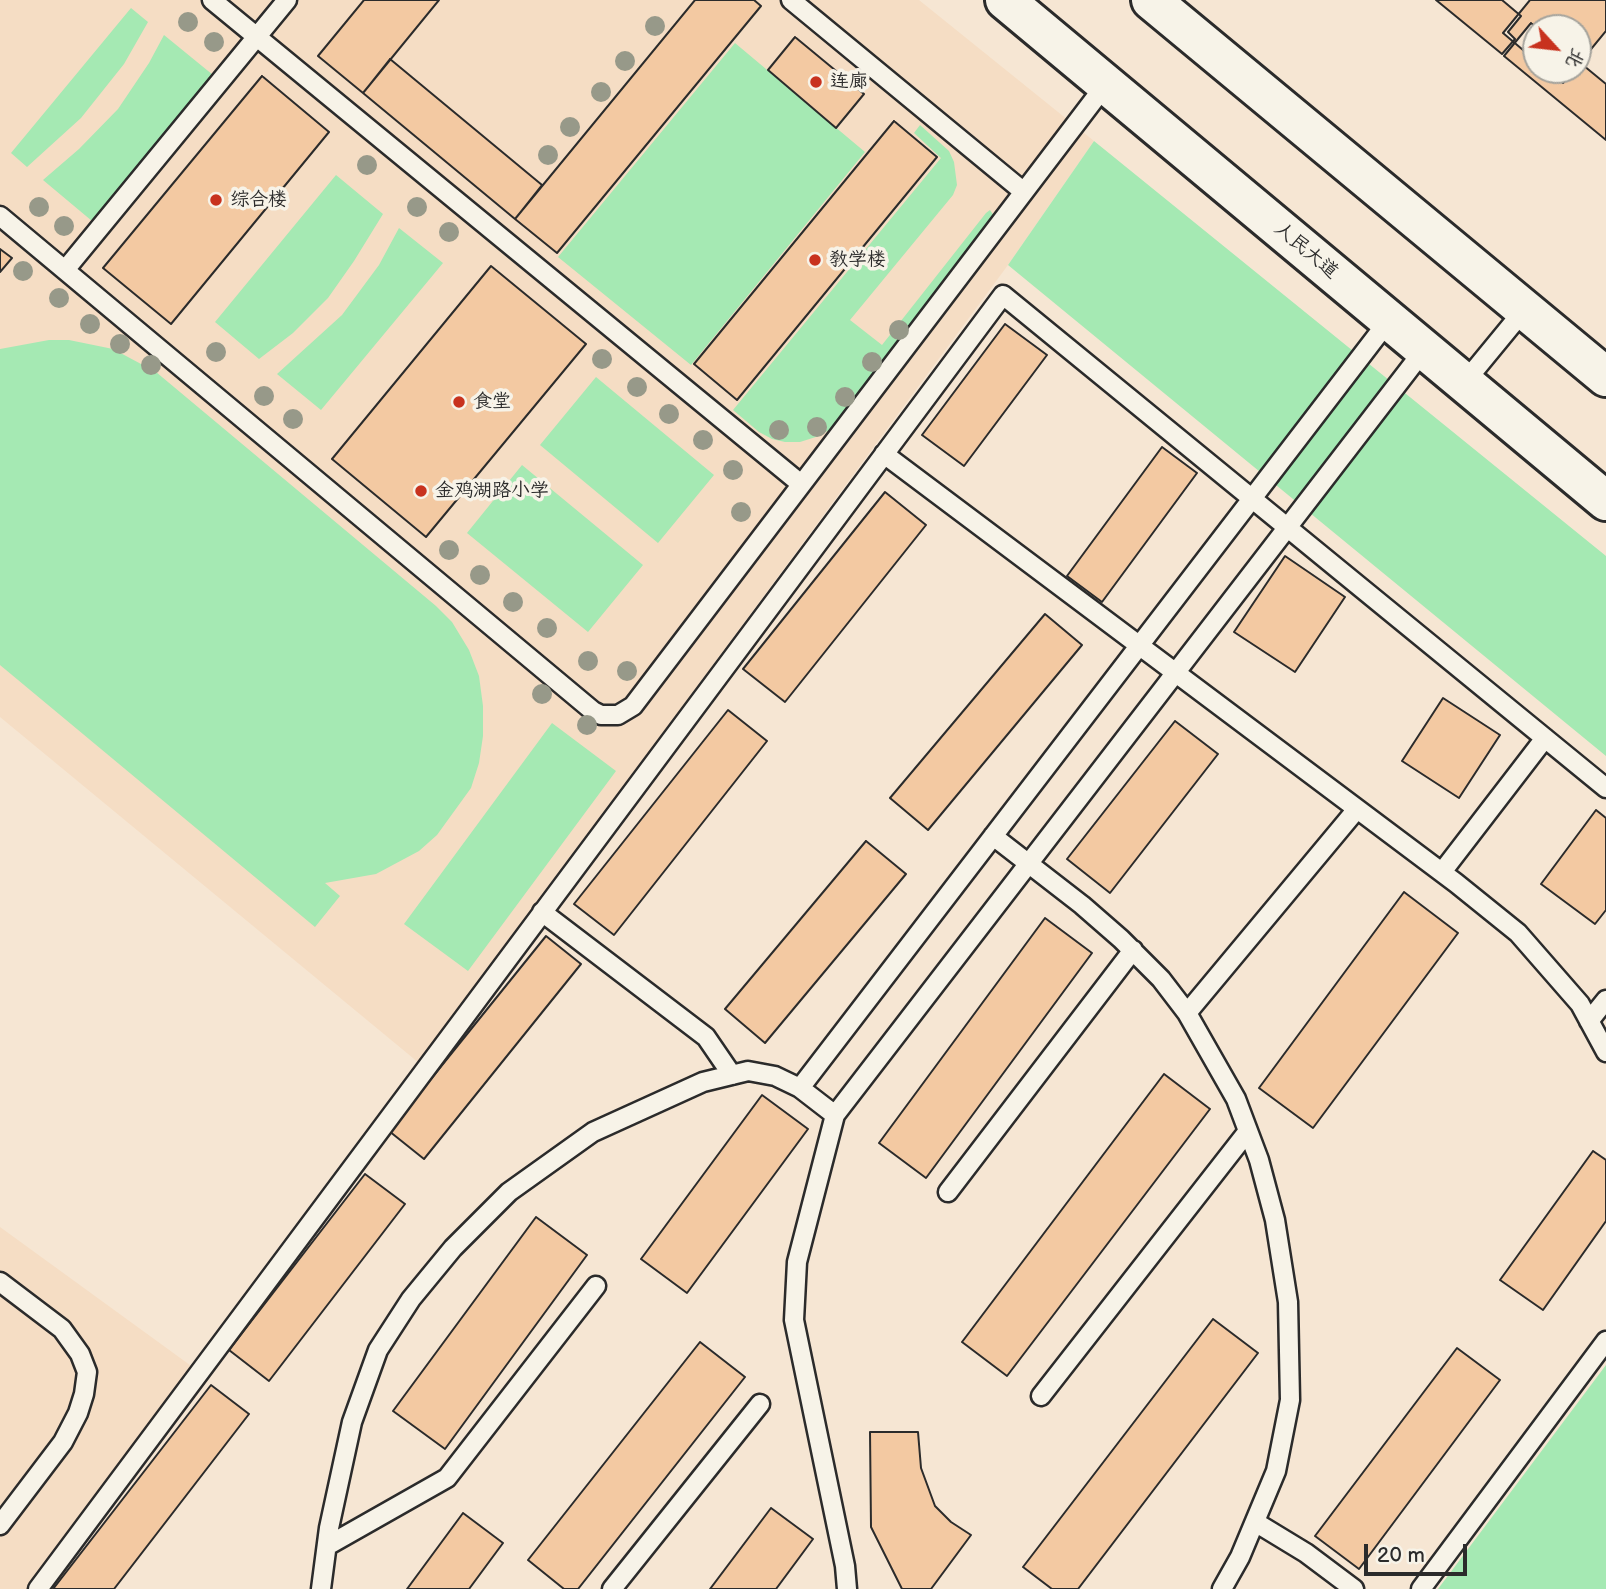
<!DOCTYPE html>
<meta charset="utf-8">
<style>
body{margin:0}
#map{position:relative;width:1606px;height:1589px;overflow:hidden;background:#f6e6d3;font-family:"Balsamiq Sans","LXGW WenKai TC",sans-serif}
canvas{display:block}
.north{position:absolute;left:1522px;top:14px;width:70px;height:70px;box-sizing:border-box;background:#f7f3e8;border:2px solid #a5a39c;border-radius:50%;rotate:117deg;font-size:19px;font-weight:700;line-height:28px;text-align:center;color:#2b2b2b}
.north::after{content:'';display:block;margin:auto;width:24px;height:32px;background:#c8321e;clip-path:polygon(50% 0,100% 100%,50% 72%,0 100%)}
.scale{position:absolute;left:1364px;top:1544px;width:103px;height:32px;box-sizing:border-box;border:4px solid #2b2b2b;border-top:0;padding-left:9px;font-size:21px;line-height:24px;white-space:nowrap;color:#2b2b2b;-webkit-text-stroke:5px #f7f3e8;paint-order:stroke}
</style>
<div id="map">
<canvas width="1606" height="1589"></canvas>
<div class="north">北</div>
<div class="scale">20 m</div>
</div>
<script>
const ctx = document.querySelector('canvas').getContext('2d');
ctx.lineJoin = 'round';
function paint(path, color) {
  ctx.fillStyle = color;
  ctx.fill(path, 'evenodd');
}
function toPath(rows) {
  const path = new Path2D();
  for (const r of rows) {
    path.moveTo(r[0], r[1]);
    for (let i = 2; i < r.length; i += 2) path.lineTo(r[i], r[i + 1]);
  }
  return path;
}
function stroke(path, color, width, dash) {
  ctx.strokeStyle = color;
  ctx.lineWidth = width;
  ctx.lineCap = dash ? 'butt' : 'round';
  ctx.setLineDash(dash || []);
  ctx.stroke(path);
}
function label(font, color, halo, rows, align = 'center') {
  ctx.font = font + ' "Balsamiq Sans","LXGW WenKai TC",sans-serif';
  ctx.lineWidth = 7;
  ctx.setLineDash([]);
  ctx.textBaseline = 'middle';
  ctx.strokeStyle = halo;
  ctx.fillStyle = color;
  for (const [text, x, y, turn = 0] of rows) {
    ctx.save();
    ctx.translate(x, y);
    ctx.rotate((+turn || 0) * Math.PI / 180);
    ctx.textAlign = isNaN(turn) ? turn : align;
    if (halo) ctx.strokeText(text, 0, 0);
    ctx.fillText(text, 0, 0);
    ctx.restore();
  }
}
paint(toPath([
 [0,0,919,0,1094,141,1008,265,419,1063,0,717],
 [0,1227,194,1368,31,1589,0,1589]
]), '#f5ddc4');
paint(toPath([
 [131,8,148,22,124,64,81,118,27,167,11,153],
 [164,35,213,75,92,221,43,180,79,149,118,109,149,63],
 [735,43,865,152,691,365,558,257],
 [920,125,949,151,954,162,957,185,953,195,850,320,882,345,986,213,990,210,994,216,834,427,819,436,800,442,785,442,772,439,759,432,733,410,941,158,914,133],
 [1094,141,1606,556,1606,756,1008,265],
 [336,175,383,214,354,261,328,298,293,333,259,359,215,322],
 [399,228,443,263,321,410,277,374,342,315,379,265],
 [49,340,69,340,113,349,156,372,436,606,452,622,469,650,479,676,483,706,483,736,479,763,471,788,437,835,419,851,376,874,325,883,340,896,315,927,0,665,0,349],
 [596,377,714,475,658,543,540,445],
 [522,465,643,565,588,632,467,533],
 [552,723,616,771,468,971,404,924],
 [1606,1365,1606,1589,1438,1589]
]), '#a5e9b3');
const building = toPath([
 [364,0,439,0,363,93,318,56,364,0],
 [695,0,754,0,761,6,557,253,515,219,695,0],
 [1436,0,1502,0,1521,16,1508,32,1515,39,1502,54,1436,0],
 [1530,0,1606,0,1606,31,1578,65,1578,28,1536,28,1536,61,1503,33,1530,0],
 [1531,23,1537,28,1536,70,1578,70,1578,61,1606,84,1606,140,1504,56,1531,23],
 [795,37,864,94,836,128,768,70,795,37],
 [390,59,542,185,515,219,363,93,390,59],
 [1547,70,1574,70,1563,83,1547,70],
 [262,76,329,132,171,324,103,268,262,76],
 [894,121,937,157,737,400,694,364,894,121],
 [0,249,12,258,0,272,0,249],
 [491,266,586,344,426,537,332,459,491,266],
 [1005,324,1047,355,964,466,922,435,1005,324],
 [1162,447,1197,473,1102,602,1067,576,1162,447],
 [885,492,926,525,785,702,743,669,885,492],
 [1285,556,1345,597,1295,672,1234,632,1285,556],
 [1045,614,1082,645,928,830,890,798,1045,614],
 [1443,698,1500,735,1459,798,1402,761,1443,698],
 [728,710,767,741,614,935,574,904,728,710],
 [1175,721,1218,754,1110,893,1067,859,1175,721],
 [1596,810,1606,818,1606,910,1595,924,1541,884,1596,810],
 [866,841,906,874,765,1043,725,1009,866,841],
 [1404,892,1458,933,1313,1128,1259,1088,1404,892],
 [1045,918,1092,953,926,1178,879,1143,1045,918],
 [546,936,581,964,424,1159,389,1131,546,936],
 [1164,1074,1210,1109,1007,1376,962,1342,1164,1074],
 [762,1095,808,1129,687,1293,641,1259,762,1095],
 [1593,1151,1606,1160,1606,1221,1543,1310,1500,1280,1593,1151],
 [365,1174,405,1204,269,1381,229,1350,365,1174],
 [536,1217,587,1255,445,1449,393,1411,536,1217],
 [1213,1319,1258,1353,1078,1589,1052,1589,1023,1567,1213,1319],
 [700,1342,745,1377,578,1589,564,1589,528,1560,700,1342],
 [1457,1348,1500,1380,1359,1569,1315,1536,1457,1348],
 [211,1385,249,1414,114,1589,53,1589,211,1385],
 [870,1432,918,1432,921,1468,935,1506,951,1522,971,1535,931,1589,902,1589,871,1527,870,1432],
 [771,1508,813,1539,776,1589,710,1589,771,1508],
 [463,1513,503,1543,469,1589,407,1589,463,1513]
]);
paint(building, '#f3c9a2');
stroke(building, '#2b2b2b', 2);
const service = toPath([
 [212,0,801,484],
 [791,0,1024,192],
 [0,216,593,711,601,715,618,715,633,706,1106,84],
 [65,270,287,0],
 [1389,320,800,1088,835,1115,1424,350],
 [1464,383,1524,310],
 [884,454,1456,883,1518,933,1580,1004,1606,1052],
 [993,836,1082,905,1121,939,1161,979,1187,1013,1236,1099,1259,1160,1275,1220,1288,1302,1290,1400,1276,1471,1240,1557,1222,1589],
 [1442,872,1545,738],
 [542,912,706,1037,732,1075],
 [1187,1013,1357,809],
 [1589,1021,1606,1000],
 [835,1115,797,1262,794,1320,845,1566,847,1589],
 [948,1192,1133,950],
 [0,1282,62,1329,80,1354,87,1372,84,1394,78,1413,63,1442,0,1525],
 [1041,1396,1248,1131],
 [1255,1522,1306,1553,1354,1589],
 [327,1546,447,1478,596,1286],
 [38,1589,1003,295,1606,788],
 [321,1589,329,1528,352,1422,378,1350,411,1299,453,1248,509,1192,593,1132,703,1082,748,1071,775,1076,800,1088],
 [612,1589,760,1404],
 [1421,1589,1606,1341]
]);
const secondary = toPath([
 [1005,0,1606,501],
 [1151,0,1606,377]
]);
stroke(service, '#2b2b2b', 23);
stroke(secondary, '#2b2b2b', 44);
stroke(service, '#f7f3e8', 18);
stroke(secondary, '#f7f3e8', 38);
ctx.fillStyle = '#979989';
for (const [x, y] of [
 [188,22],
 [655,26],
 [214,42],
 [625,61],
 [601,92],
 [570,127],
 [548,155],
 [367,165],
 [39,207],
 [417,207],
 [64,226],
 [449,232],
 [23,271],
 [59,298],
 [90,324],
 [899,330],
 [120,344],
 [216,352],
 [602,359],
 [872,362],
 [151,365],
 [637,387],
 [264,396],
 [845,397],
 [669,414],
 [293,419],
 [817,427],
 [779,430],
 [703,440],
 [733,470],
 [741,512],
 [449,550],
 [480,575],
 [513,602],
 [547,628],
 [588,661],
 [627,671],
 [542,694],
 [587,725]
]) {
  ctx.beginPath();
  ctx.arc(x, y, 10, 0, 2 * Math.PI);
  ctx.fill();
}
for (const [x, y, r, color] of [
 [816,82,7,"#c8321e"],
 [216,200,7,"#c8321e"],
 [815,260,7,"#c8321e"],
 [459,402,7,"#c8321e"],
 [421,491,7,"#c8321e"]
]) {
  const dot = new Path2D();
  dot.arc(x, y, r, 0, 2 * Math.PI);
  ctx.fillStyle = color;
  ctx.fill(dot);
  stroke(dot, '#f7f3e8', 2.5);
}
label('19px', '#2b2b2b', '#f7f3e8', [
 ["连廊",830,82],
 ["综合楼",230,200],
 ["教学楼",829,260],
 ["食堂",473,402],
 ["金鸡湖路小学",435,491]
], 'left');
label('19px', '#2b2b2b', '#f7f3e8', [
 ["人民大道",1306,251,40]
]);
</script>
